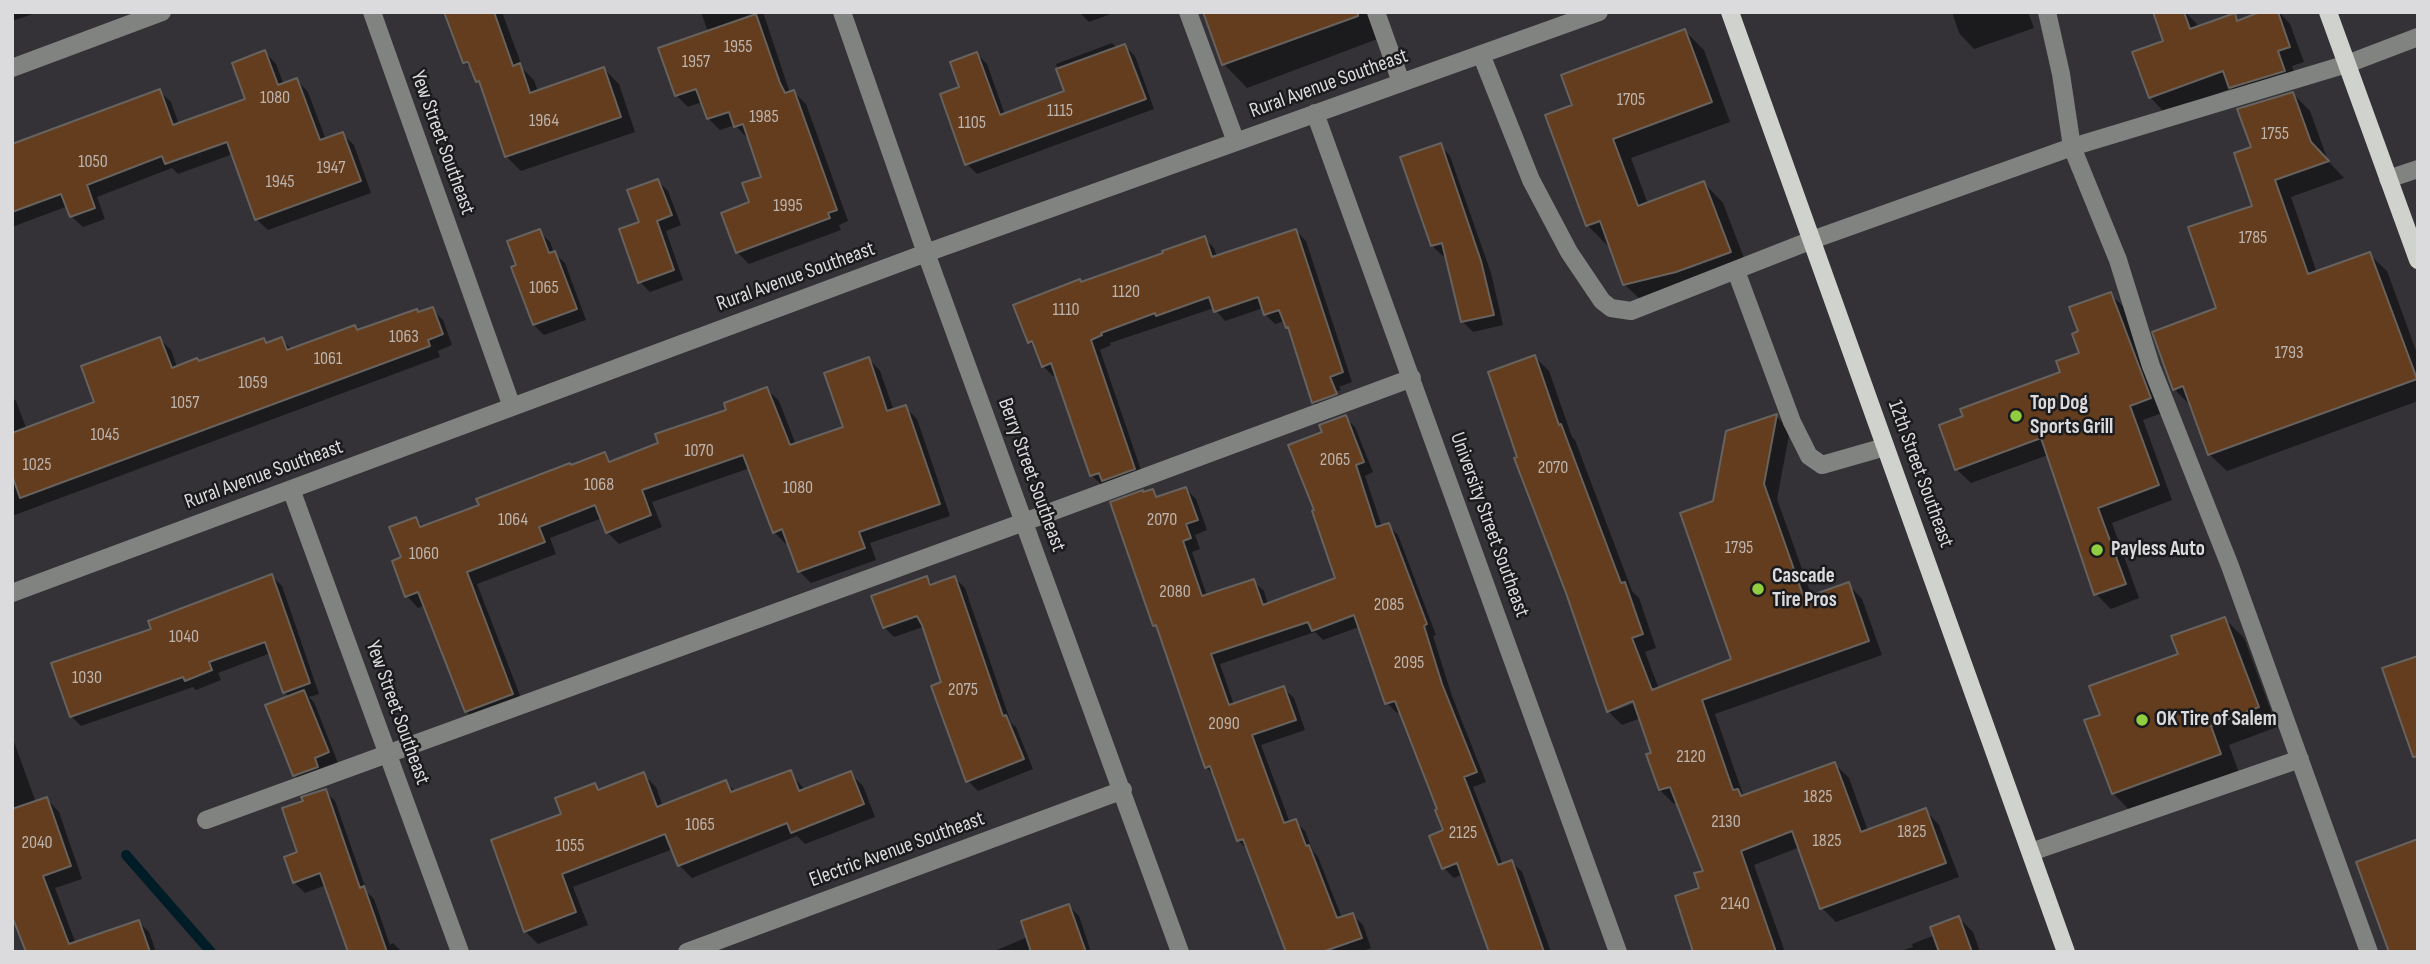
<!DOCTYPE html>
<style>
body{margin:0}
#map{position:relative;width:2430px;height:964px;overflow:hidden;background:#343236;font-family:"Sofia Sans Condensed",sans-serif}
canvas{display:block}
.frame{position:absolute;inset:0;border:14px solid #dbdadd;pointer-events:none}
</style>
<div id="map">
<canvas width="2430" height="964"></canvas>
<div class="frame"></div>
</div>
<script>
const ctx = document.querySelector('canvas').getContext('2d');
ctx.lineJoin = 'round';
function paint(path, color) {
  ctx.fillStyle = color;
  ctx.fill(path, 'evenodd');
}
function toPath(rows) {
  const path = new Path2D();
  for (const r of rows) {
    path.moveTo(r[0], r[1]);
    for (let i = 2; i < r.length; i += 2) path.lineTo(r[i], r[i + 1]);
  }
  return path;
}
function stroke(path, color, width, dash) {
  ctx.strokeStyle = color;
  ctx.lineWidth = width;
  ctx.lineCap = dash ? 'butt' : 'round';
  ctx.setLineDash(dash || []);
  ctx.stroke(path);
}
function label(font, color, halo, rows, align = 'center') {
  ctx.font = font + ' "Sofia Sans Condensed",sans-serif';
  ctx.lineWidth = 5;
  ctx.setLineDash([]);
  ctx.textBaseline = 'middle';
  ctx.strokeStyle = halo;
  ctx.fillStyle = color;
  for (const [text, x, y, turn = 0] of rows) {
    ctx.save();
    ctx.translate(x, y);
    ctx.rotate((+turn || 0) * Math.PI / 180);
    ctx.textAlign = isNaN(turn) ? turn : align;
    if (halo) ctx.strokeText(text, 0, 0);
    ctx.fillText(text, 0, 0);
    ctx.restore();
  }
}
paint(toPath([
 [12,12,39,12,12,21],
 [446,12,502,12,523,69,534,80,538,92,604,69,619,84,635,132,521,171,506,156,482,87,477,81,473,71,465,63],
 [701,12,763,12,790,93,794,92,806,104,848,221,839,225,841,230,749,264,737,252,763,178,750,137,747,138,735,125,720,130,708,118,702,102,688,107,676,95,708,32],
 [1079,12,1116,12,1089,22],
 [1205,12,1373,12,1383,37,1247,88,1224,64],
 [1952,12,2028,12,2034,28,1974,49,1959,33],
 [2167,12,2185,12,2196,23,2198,28,2234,15,2240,21,2265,12,2279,12,2290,24,2304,62,2292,66,2299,86,2246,102,2232,88,2165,113,2150,97,2165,42],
 [1685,31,1704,50,1730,122,1631,158,1648,204,1704,183,1723,203,1749,271,1644,303,1624,284,1610,244,1607,245,1587,225,1574,106],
 [1112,43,1118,49,1125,46,1135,56,1154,109,977,174,967,164,961,88,977,54,987,64,1005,115,1066,92,1056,64],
 [265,52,276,64,284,85,297,80,308,92,326,140,342,134,354,145,371,193,268,230,256,219,233,154,178,174,172,168,97,197,105,219,83,227,71,216,68,206,12,227,12,146,159,91,171,102,179,125,247,100],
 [2293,94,2310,111,2328,161,2344,178,2291,197,2317,273,2369,254,2387,271,2418,356,2418,401,2227,471,2209,454,2192,407,2174,389,2218,309,2254,207,2253,148],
 [1440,145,1450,156,1491,273,1503,325,1473,332,1462,321,1447,254,1443,256,1432,246],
 [658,181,668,191,681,225,666,231,683,280,650,292,640,282,641,223],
 [539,231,550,242,554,253,565,263,586,320,544,335,534,325,518,266],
 [1296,231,1306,241,1352,382,1339,387,1341,390,1317,399,1317,403,1342,394,1346,404,1324,412,1314,402,1291,331,1285,321,1275,324,1265,314,1263,308,1225,321,1214,308,1110,343,1111,345,1100,350,1144,479,1102,485,1091,475,1057,374,1053,376,1043,366,1037,350,1029,342,1082,283,1204,238,1214,248,1217,257],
 [2110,294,2125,308,2165,412,2143,420,2172,500,2112,523,2139,598,2111,609,2096,594,2048,455,1971,483,1956,469,2081,354,2080,332],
 [432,309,443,320,452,345,438,351,440,357,12,516,12,397,16,401,27,430,97,403,160,339,171,350,177,367,200,363,264,340,268,344,281,339,292,350,355,327,359,331],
 [1535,357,1549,371,1572,437,1575,440,1632,591,1639,598,1656,648,1645,652,1659,689,1733,660,1715,502,1776,416,1790,430,1777,499,1812,597,1848,584,1862,599,1882,655,1715,714,1744,797,1835,764,1849,778,1868,831,1925,810,1939,825,1959,877,1836,922,1822,908,1800,847,1754,865,1785,952,1709,952,1702,889,1705,872,1678,802,1674,804,1660,790,1654,754,1641,718,1622,725,1608,711,1519,458],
 [1640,697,1642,700,1614,711,1614,707],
 [869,359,880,371,894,411,905,407,917,419,950,516,870,543,876,560,811,583,799,571,789,543,786,544,774,532,750,468,652,502,662,527,619,544,607,532,602,518,550,538,556,554,477,584,524,706,478,723,466,711,425,605,418,608,407,596,403,558,416,519,424,527,481,506,604,454,613,463,660,444,729,411,767,389,779,401,796,445,845,428],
 [1345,417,1355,427,1373,472,1365,476,1382,527,1388,525,1398,535,1436,635,1433,636,1452,696,1486,782,1473,787,1503,865,1512,862,1522,872,1551,952,1498,952,1463,874,1454,878,1444,868,1445,831,1440,810,1401,712,1397,713,1387,703,1359,627,1323,640,1315,632,1220,664,1234,705,1283,688,1294,698,1305,730,1261,745,1290,823,1295,821,1305,831,1313,851,1318,857,1342,918,1353,915,1363,925,1371,948,1360,952,1288,952,1249,851,1238,840,1215,776,1206,767,1160,631,1155,625,1152,491,1159,498,1186,489,1196,499,1207,530,1195,535,1200,549,1192,552,1207,596,1253,581,1264,591,1268,605,1337,579,1324,433],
 [272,576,282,586,319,694,309,697,314,702,338,763,324,768,305,785,295,775,290,697,284,692,271,653,218,673,221,680,196,690,193,687,81,726,71,716,153,630],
 [927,578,934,585,955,578,965,588,1011,723,1016,727,1033,769,978,791,968,781,944,683,923,627,894,637,884,627],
 [2225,619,2244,638,2277,727,2229,745,2239,773,2132,813,2113,793,2102,716],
 [12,736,36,803,47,799,59,812,82,879,55,888,79,952,12,904],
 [790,773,805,790,850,773,863,786,875,817,805,844,797,836,692,878,679,865,673,849,573,887,588,925,538,944,525,931,563,815,595,785,601,790,643,774,656,787,663,807,726,782,736,792],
 [325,791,335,801,367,892,374,899,390,945,393,943,402,952,348,952,326,885,305,893,294,882,305,802],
 [1069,906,1079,916,1091,952,992,952,1028,937],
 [1959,918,1973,932,1980,952,1898,952,1913,947,1912,944,1935,935],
 [139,922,149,932,156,952,122,952]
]), '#0007');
stroke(toPath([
 [126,855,211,952]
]), '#001d27', 10);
const building = toPath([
 [444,12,494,12,513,66,520,63,530,93,604,67,621,117,505,157,479,81,476,82,468,62,463,63,444,12],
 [1203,12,1358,12,1358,16,1222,65,1203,12],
 [2153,12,2184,12,2190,29,2235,13,2237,21,2260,12,2278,12,2290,47,2278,51,2285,71,2229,88,2223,71,2149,98,2132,52,2163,41,2153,12],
 [756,14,780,83,785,93,794,90,837,210,828,213,830,218,736,253,721,213,749,202,742,183,761,177,743,124,734,127,729,112,707,119,696,89,675,96,658,48,756,14],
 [1685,29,1712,102,1613,139,1638,206,1704,181,1731,252,1676,272,1623,285,1600,221,1586,226,1545,115,1572,105,1561,75,1685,29],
 [1125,44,1146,99,965,165,940,94,959,87,950,62,977,52,1000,115,1064,91,1056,69,1125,44],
 [265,50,278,85,297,78,320,140,343,132,361,181,255,220,227,142,165,164,162,156,87,185,95,208,70,217,61,194,12,212,12,144,160,89,173,125,245,99,232,63,265,50],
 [2293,92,2311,142,2329,161,2275,180,2308,274,2370,252,2417,379,2208,455,2183,386,2173,390,2152,332,2216,308,2188,227,2252,206,2234,153,2251,147,2237,109,2293,92],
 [1441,143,1481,261,1494,315,1461,322,1442,243,1431,246,1400,157,1441,143],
 [658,179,672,215,657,221,674,270,638,283,619,229,639,222,627,190,658,179],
 [540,229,549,253,555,251,577,309,533,325,511,267,516,265,507,241,540,229],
 [1296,229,1343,372,1330,377,1337,394,1312,403,1288,327,1286,328,1279,310,1264,315,1258,297,1214,312,1209,297,1156,316,1155,313,1101,333,1102,335,1091,340,1135,469,1102,481,1099,473,1090,476,1051,363,1042,367,1032,341,1028,343,1013,305,1080,279,1081,282,1163,253,1162,251,1205,236,1212,257,1296,229],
 [2111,292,2151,398,2130,406,2159,485,2098,508,2126,584,2094,595,2041,438,1955,470,1939,425,1963,416,1960,409,2060,372,2056,361,2079,353,2072,334,2078,331,2069,307,2111,292],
 [433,307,443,334,428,340,430,346,20,498,12,475,12,433,94,402,81,366,160,337,172,368,197,358,199,361,264,338,266,343,282,337,287,350,355,325,357,330,417,309,418,312,433,307],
 [1535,355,1559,425,1561,424,1621,583,1625,582,1643,634,1632,638,1652,690,1731,659,1680,513,1713,501,1726,431,1777,414,1764,484,1804,598,1849,582,1869,641,1702,700,1733,790,1738,789,1741,796,1835,762,1861,832,1926,808,1946,863,1820,909,1792,831,1741,851,1776,952,1693,952,1675,896,1699,888,1694,873,1703,871,1670,787,1659,790,1646,754,1651,753,1633,701,1607,712,1566,593,1514,458,1517,457,1488,372,1535,355],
 [869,357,887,411,906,405,940,504,859,532,865,548,798,572,782,529,773,533,743,455,642,490,651,515,606,533,595,505,539,527,545,542,467,572,513,694,465,712,418,592,405,597,392,561,401,557,389,527,416,517,420,527,479,505,476,499,570,463,571,465,605,452,609,462,658,443,655,434,726,410,724,403,767,387,790,445,843,427,824,373,869,357],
 [1346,415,1364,462,1356,465,1376,527,1389,523,1427,624,1424,626,1442,684,1477,772,1464,777,1498,865,1512,860,1544,952,1489,952,1457,863,1442,869,1429,836,1443,830,1435,810,1437,809,1395,701,1385,704,1354,615,1312,631,1308,622,1211,654,1229,705,1284,686,1296,720,1252,735,1284,823,1296,819,1306,846,1309,845,1337,918,1353,913,1362,938,1322,952,1286,952,1243,839,1237,841,1210,766,1205,768,1156,625,1153,626,1110,502,1143,490,1143,492,1153,489,1156,497,1186,487,1198,520,1186,524,1191,538,1183,541,1202,596,1254,579,1263,605,1335,578,1312,511,1314,510,1288,445,1322,432,1319,425,1346,415],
 [272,574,310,683,283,693,265,642,209,662,212,670,185,681,183,677,70,717,51,663,151,629,148,621,272,574],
 [927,576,930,585,955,576,1003,716,1006,715,1024,759,966,782,931,686,941,682,922,625,917,616,883,628,871,596,927,576],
 [2225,617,2259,707,2211,726,2221,754,2112,794,2084,720,2100,715,2089,686,2178,654,2171,636,2225,617],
 [2418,656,2418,756,2413,757,2382,668,2418,656],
 [304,690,329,752,315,758,318,767,293,776,265,705,304,690],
 [791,770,799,791,851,771,864,804,791,833,787,823,678,866,665,834,562,874,576,912,524,932,491,840,561,814,555,798,595,783,598,790,644,772,657,807,726,780,731,792,791,770],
 [326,789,360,888,364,886,387,952,348,952,320,873,293,883,284,857,297,852,282,808,303,801,301,797,326,789],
 [47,797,71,866,43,876,69,944,139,920,150,952,26,952,12,916,12,809,47,797],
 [2418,839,2418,952,2389,952,2356,862,2418,839],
 [1069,904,1086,952,1031,952,1021,921,1069,904],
 [1959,916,1972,952,1939,952,1930,927,1959,916]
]);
paint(building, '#633d1d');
stroke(building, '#67625e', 2);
stroke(toPath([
 [372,12,512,407],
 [842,12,926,253,1180,952],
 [1188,12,1236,142],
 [1376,12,1401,82],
 [2047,12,2061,74,2072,147,2118,260,2151,366,2230,566,2369,952],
 [1481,54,1531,180,1569,252,1602,301,1611,308,1631,311,1812,240,2072,147,2347,64,2418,37],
 [12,68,162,12],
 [1315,113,1618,952],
 [2388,179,2418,169],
 [1736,271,1792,422,1809,456,1822,465,1885,447],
 [291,489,460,952],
 [12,593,926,253,1599,12],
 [206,820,1024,522,1412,378],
 [2031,852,2300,759],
 [687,952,1123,790]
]), '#818380', 18);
stroke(toPath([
 [1730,12,2066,952],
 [2328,12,2418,260]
]), '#cfd2cd', 18);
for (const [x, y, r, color] of [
 [2016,416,7,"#91cd40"],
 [2097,550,7,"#91cd40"],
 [1758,589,7,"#91cd40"],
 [2142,720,7,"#91cd40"]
]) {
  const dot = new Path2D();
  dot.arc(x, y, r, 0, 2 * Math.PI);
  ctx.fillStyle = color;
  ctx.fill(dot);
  stroke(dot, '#1b1a1c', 2.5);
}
label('18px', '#bdb3ad', null, [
 ["1955",738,47],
 ["1957",696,62],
 ["1080",275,98],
 ["1705",1631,100],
 ["1115",1060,111],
 ["1985",764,117],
 ["1964",544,121],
 ["1105",972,123],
 ["1755",2275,134],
 ["1050",93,162],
 ["1947",331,168],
 ["1945",280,182],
 ["1995",788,206],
 ["1785",2253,238],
 ["1065",544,288],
 ["1120",1126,292],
 ["1110",1066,310],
 ["1063",404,337],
 ["1793",2289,353],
 ["1061",328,359],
 ["1059",253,383],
 ["1057",185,403],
 ["1045",105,435],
 ["1070",699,451],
 ["2065",1335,460],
 ["1025",37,465],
 ["2070",1553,468],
 ["1068",599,485],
 ["1080",798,488],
 ["1064",513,520],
 ["2070",1162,520],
 ["1795",1739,548],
 ["1060",424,554],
 ["2080",1175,592],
 ["2085",1389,605],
 ["1040",184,637],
 ["2095",1409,663],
 ["1030",87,678],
 ["2075",963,690],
 ["2090",1224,724],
 ["2120",1691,757],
 ["1825",1818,797],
 ["2130",1726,822],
 ["1065",700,825],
 ["1825",1912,832],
 ["2125",1463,833],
 ["1825",1827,841],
 ["2040",37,843],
 ["1055",570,846],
 ["2140",1735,904]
]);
label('21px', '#dbdadd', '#1b1a1c', [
 ["Rural Avenue Southeast",1329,84,-20],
 ["Yew Street Southeast",442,143,70],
 ["Rural Avenue Southeast",796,277,-20],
 ["12th Street Southeast",1920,474,70],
 ["Rural Avenue Southeast",264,475,-20],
 ["Berry Street Southeast",1031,475,70],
 ["University Street Southeast",1489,525,70],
 ["Yew Street Southeast",397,713,70],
 ["Electric Avenue Southeast",897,850,-20]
]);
label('bold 21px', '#dbdadd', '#1b1a1c', [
 ["Top Dog",2030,404],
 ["Sports Grill",2030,428],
 ["Payless Auto",2111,550],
 ["Cascade",1772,577],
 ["Tire Pros",1772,601],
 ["OK Tire of Salem",2156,720]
], 'left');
</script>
